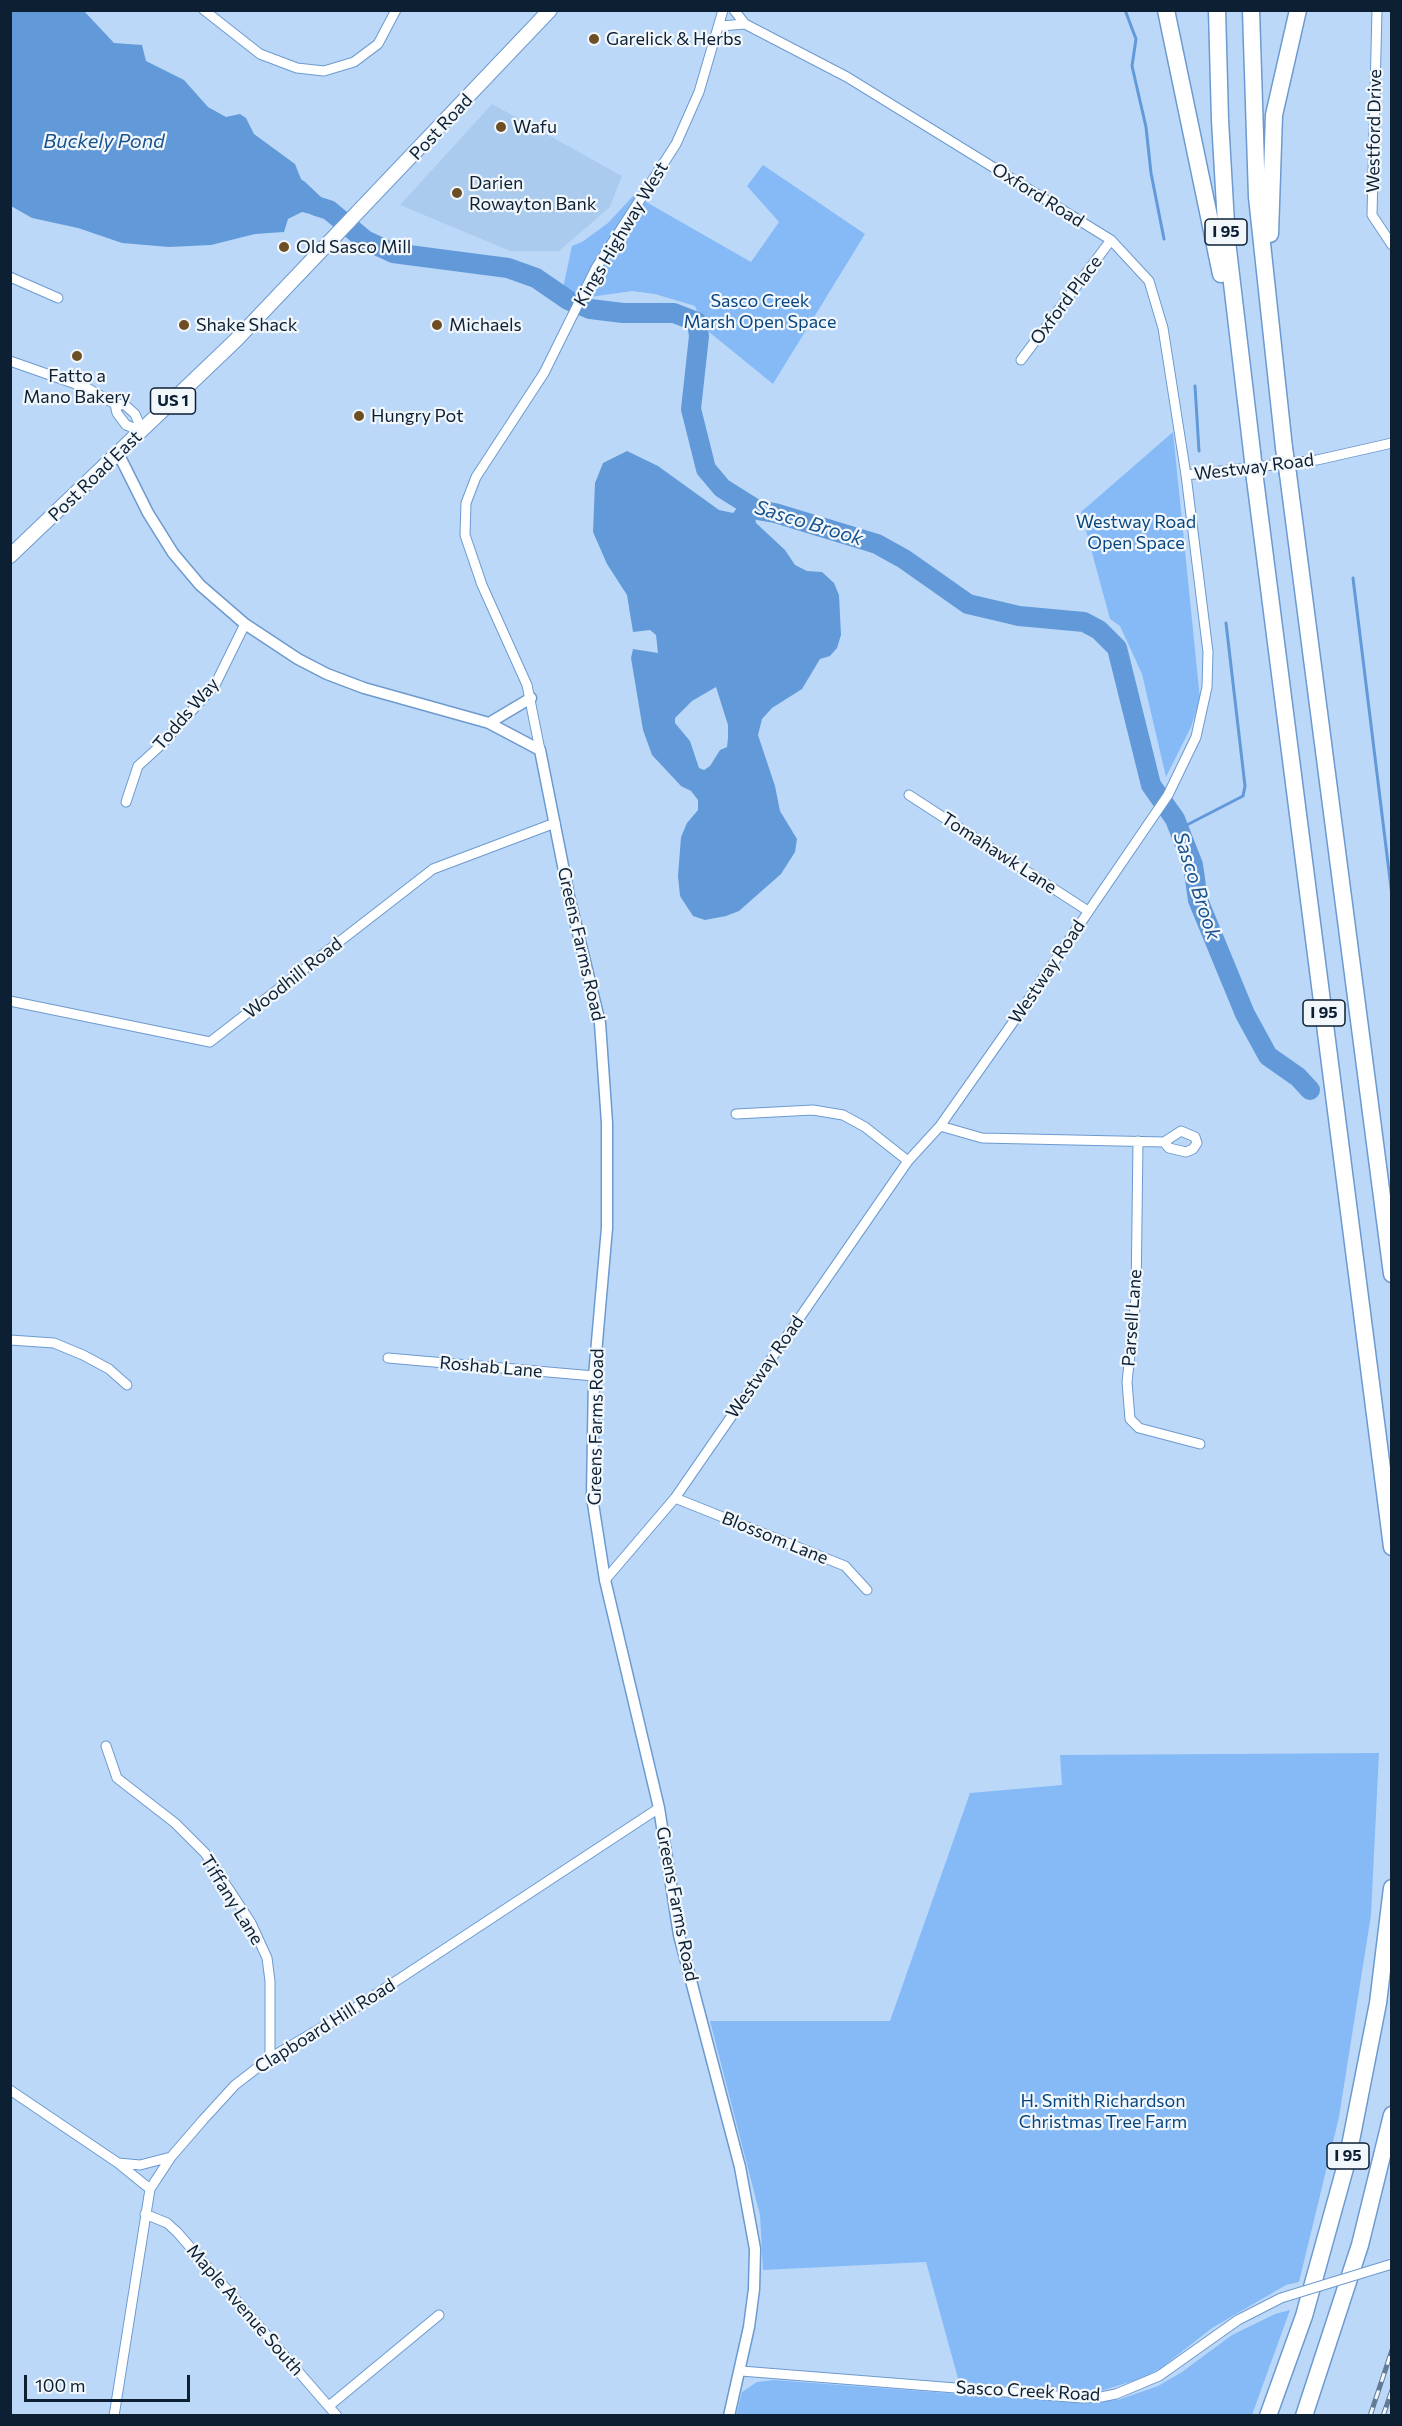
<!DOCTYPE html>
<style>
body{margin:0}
#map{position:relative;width:1402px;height:2426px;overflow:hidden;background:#bcd8f9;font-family:Commissioner,sans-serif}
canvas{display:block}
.frame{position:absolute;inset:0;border:12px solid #0c1f33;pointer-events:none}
.scale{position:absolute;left:24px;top:2375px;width:166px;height:27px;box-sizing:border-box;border:3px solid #0c1f33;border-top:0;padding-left:8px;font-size:18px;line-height:21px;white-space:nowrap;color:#0c1f33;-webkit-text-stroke:4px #f2f7fc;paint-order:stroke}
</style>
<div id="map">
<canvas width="1402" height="2426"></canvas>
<div class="frame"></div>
<div class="scale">100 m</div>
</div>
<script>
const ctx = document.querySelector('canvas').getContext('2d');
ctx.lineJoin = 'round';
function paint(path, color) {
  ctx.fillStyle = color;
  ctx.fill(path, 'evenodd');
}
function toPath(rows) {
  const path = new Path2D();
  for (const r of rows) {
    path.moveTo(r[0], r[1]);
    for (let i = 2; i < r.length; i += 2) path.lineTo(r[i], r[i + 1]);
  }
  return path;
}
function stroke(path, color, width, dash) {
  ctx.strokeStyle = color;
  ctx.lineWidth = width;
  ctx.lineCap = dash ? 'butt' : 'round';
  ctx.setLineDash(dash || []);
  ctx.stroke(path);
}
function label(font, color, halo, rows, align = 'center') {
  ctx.font = font + ' Commissioner,sans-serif';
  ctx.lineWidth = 4.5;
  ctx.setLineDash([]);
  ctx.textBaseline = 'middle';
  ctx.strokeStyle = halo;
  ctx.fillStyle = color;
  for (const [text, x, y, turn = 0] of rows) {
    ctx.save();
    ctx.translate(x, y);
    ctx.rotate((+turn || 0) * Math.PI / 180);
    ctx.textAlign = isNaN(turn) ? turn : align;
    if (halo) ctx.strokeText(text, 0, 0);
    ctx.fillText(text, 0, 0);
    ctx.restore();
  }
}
paint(toPath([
 [492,104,622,176,610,207,559,251,510,251,400,205]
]), '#abcbee');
paint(toPath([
 [763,165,865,234,773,384,703,327,695,306,655,294,632,291,590,297,563,288,572,246,582,242,608,223,634,195,751,262,779,222,747,186],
 [1173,432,1200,699,1191,727,1166,777,1142,674,1120,626,1110,619,1081,512],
 [1379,1753,1371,1915,1339,2117,1299,2282,1286,2285,1212,2328,1161,2368,1143,2378,1094,2393,959,2382,926,2262,763,2270,760,2215,710,2021,890,2021,970,1793,1062,1785,1060,1755],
 [1290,2310,1252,2415,736,2416,742,2392,757,2382,774,2380,1065,2402,1118,2400,1158,2386,1182,2372,1232,2335,1275,2314]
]), '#85baf7');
paint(toPath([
 [84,11,114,43,142,45,146,61,184,80,208,107,226,117,240,114,246,118,254,134,295,164,301,179,316,199,316,206,310,214,302,212,288,219,284,232,255,234,211,245,169,247,122,243,78,228,32,218,11,206,11,11],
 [627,451,658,466,719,510,733,513,737,508,755,517,756,523,785,550,795,565,807,571,822,572,834,583,839,595,841,635,837,648,830,656,820,659,802,689,772,708,762,719,758,735,775,786,780,811,797,839,795,852,781,874,739,911,726,916,705,920,693,916,680,896,678,876,681,837,687,823,698,810,698,800,691,791,681,786,652,755,643,730,631,658,633,649,658,653,656,635,650,630,633,632,627,595,607,564,593,532,595,483,603,463],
 [716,687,728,725,728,738,727,747,720,750,710,766,704,770,699,768,690,741,675,723,675,718,692,701]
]), '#629ad9');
stroke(toPath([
 [1125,10,1136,39,1132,66,1146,127,1151,173,1164,239],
 [1195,386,1199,451],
 [1353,578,1392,896],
 [1179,829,1243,796,1245,786,1226,623]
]), '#629ad9', 3);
stroke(toPath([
 [298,189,316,206,329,210,365,240,393,253,508,268,536,278,568,300,590,309,623,313,674,313,697,322,699,336,691,409,706,469,722,488,757,510,775,513,877,544,904,559,968,604,1019,616,1084,622,1099,630,1117,648,1151,785,1175,819,1193,865,1198,900,1245,1014,1268,1056,1298,1077,1310,1090]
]), '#629ad9', 20);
const minor = toPath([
 [204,10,260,54,297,68,324,71,354,62,378,44,396,10],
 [734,10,745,24],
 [1377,10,1372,215,1392,245],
 [10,277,58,298],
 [1021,360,1111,240],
 [10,361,87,388,115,404,125,405,135,414,142,431],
 [115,404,117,413,126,425,142,431],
 [1186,475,1317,460,1392,443],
 [540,750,527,685,482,585,465,535,466,503,476,477,544,373,596,268,676,144,699,92,723,10],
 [909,795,1088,911],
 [126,802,138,766,161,745,215,685,245,624],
 [10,1001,210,1042,433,869,555,823],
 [736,1114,813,1110,843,1115,865,1127,908,1161],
 [940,1126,982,1138,1164,1142,1181,1131,1195,1137,1197,1143,1193,1149,1186,1152,1169,1148,1164,1142],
 [1138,1141,1136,1298,1127,1382,1130,1419,1139,1428,1200,1444],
 [10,1340,54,1343,83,1355,109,1369,127,1385],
 [388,1358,594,1376],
 [675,1498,845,1566,867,1590],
 [605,1580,675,1498,908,1161,940,1126,1009,1028,1168,795,1196,737,1207,687,1208,652,1186,475,1163,328,1149,281,1111,240,847,77,745,24,721,26],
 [106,1746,117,1778,175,1823,205,1853,251,1923,267,1958,270,1981,270,2058],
 [10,2090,118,2163,150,2189],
 [118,2163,140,2165,171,2157],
 [145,2214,167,2223,177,2232,337,2416],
 [741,2371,1082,2398,1101,2397,1116,2394,1159,2376,1238,2320,1281,2298],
 [329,2406,439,2315],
 [114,2416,150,2189,171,2157,203,2120,235,2085,270,2058,352,2010,659,1808]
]);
const tertiary = toPath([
 [118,453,148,513,173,553,200,585,245,624,298,659,327,674,364,688,489,723,540,750,569,896,600,1023,607,1123,607,1228,594,1376,592,1497,605,1580,659,1808,679,1935,740,2167,755,2249,754,2289,749,2327,729,2416],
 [489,723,531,698]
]);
const primary = toPath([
 [10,556,236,340,550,10]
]);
const motorway = toPath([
 [1166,10,1221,274],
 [1217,10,1220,120,1227,241,1252,452],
 [1251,10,1257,197,1284,448],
 [1270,234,1274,115,1298,10],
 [1288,474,1392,1274],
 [1255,479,1392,1547],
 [1268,2416,1304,2316,1347,2161,1378,2003,1392,1888],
 [1304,2416,1360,2245,1392,2115]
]);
stroke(minor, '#6c9acf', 11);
stroke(tertiary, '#6c9acf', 13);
stroke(primary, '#6c9acf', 16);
stroke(motorway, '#6c9acf', 19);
stroke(minor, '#fff', 9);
stroke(tertiary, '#fff', 10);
stroke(primary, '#fff', 14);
stroke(motorway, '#fff', 16);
const rail = toPath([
 [1370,2416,1392,2350],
 [1383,2416,1392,2390]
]);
stroke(rail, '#627a94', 5);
stroke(rail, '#f2f7fc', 3, [9]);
const minorBridge = toPath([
 [1281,2298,1392,2264]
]);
const motorwayBridge = toPath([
 [1284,448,1288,474],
 [1252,452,1255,479]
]);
stroke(minorBridge, '#6c9acf', 11, []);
stroke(motorwayBridge, '#6c9acf', 19, []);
stroke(minorBridge, '#fff', 9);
stroke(motorwayBridge, '#fff', 16);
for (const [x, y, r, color] of [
 [594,39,6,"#6e4e24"],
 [501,127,6,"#6e4e24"],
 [457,193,6,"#6e4e24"],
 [284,247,6,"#6e4e24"],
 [184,325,6,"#6e4e24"],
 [437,325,6,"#6e4e24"],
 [77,356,6,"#6e4e24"],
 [359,416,6,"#6e4e24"]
]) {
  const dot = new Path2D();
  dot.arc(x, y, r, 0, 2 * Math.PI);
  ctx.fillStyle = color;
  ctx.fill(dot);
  stroke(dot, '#f2f7fc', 2);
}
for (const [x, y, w] of [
 [1226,232,42],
 [173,401,45],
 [1324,1013,42],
 [1348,2156,42]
]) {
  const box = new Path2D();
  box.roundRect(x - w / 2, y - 13, w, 26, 4.5);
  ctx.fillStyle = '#f2f7fc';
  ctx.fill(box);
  stroke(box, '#0c1f33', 1.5);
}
label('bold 16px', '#0c1f33', null, [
 ["I 95",1226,232],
 ["US 1",173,401],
 ["I 95",1324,1013],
 ["I 95",1348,2156]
]);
label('18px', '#0c1f33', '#f2f7fc', [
 ["Garelick & Herbs",606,39],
 ["Wafu",513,127],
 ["Darien",469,183],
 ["Rowayton Bank",469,204],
 ["Old Sasco Mill",296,247],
 ["Shake Shack",196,325],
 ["Michaels",449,325],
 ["Fatto a",77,376,"center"],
 ["Mano Bakery",77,397,"center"],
 ["Hungry Pot",371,416]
], 'left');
label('18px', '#0c1f33', '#f2f7fc', [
 ["Post Road",441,127,-47],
 ["Westford Drive",1374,131,-89],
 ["Oxford Road",1038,195,32],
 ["Kings Highway West",621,234,-59],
 ["Oxford Place",1066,300,-53],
 ["Westway Road",1254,467,-7],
 ["Post Road East",95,476,-44],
 ["Todds Way",186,714,-49],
 ["Tomahawk Lane",999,853,33],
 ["Greens Farms Road",581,944,77],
 ["Westway Road",1047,972,-56],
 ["Woodhill Road",293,978,-38],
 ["Parsell Lane",1132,1318,-86],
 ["Roshab Lane",491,1367,5],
 ["Westway Road",765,1367,-55],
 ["Greens Farms Road",596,1427,-89],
 ["Blossom Lane",775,1538,22],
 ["Tiffany Lane",232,1900,58],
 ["Greens Farms Road",677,1904,79],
 ["Clapboard Hill Road",325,2026,-32],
 ["Maple Avenue South",245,2310,49],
 ["Sasco Creek Road",1028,2391,3]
]);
label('18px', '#084680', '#f2f7fc', [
 ["Sasco Creek",760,301],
 ["Marsh Open Space",760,322],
 ["Westway Road",1136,522],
 ["Open Space",1136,543],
 ["H. Smith Richardson",1103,2101],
 ["Christmas Tree Farm",1103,2122]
]);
label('italic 20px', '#19538d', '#f2f7fc', [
 ["Buckely Pond",104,141],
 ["Sasco Brook",809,523,17],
 ["Sasco Brook",1197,886,72]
]);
</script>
